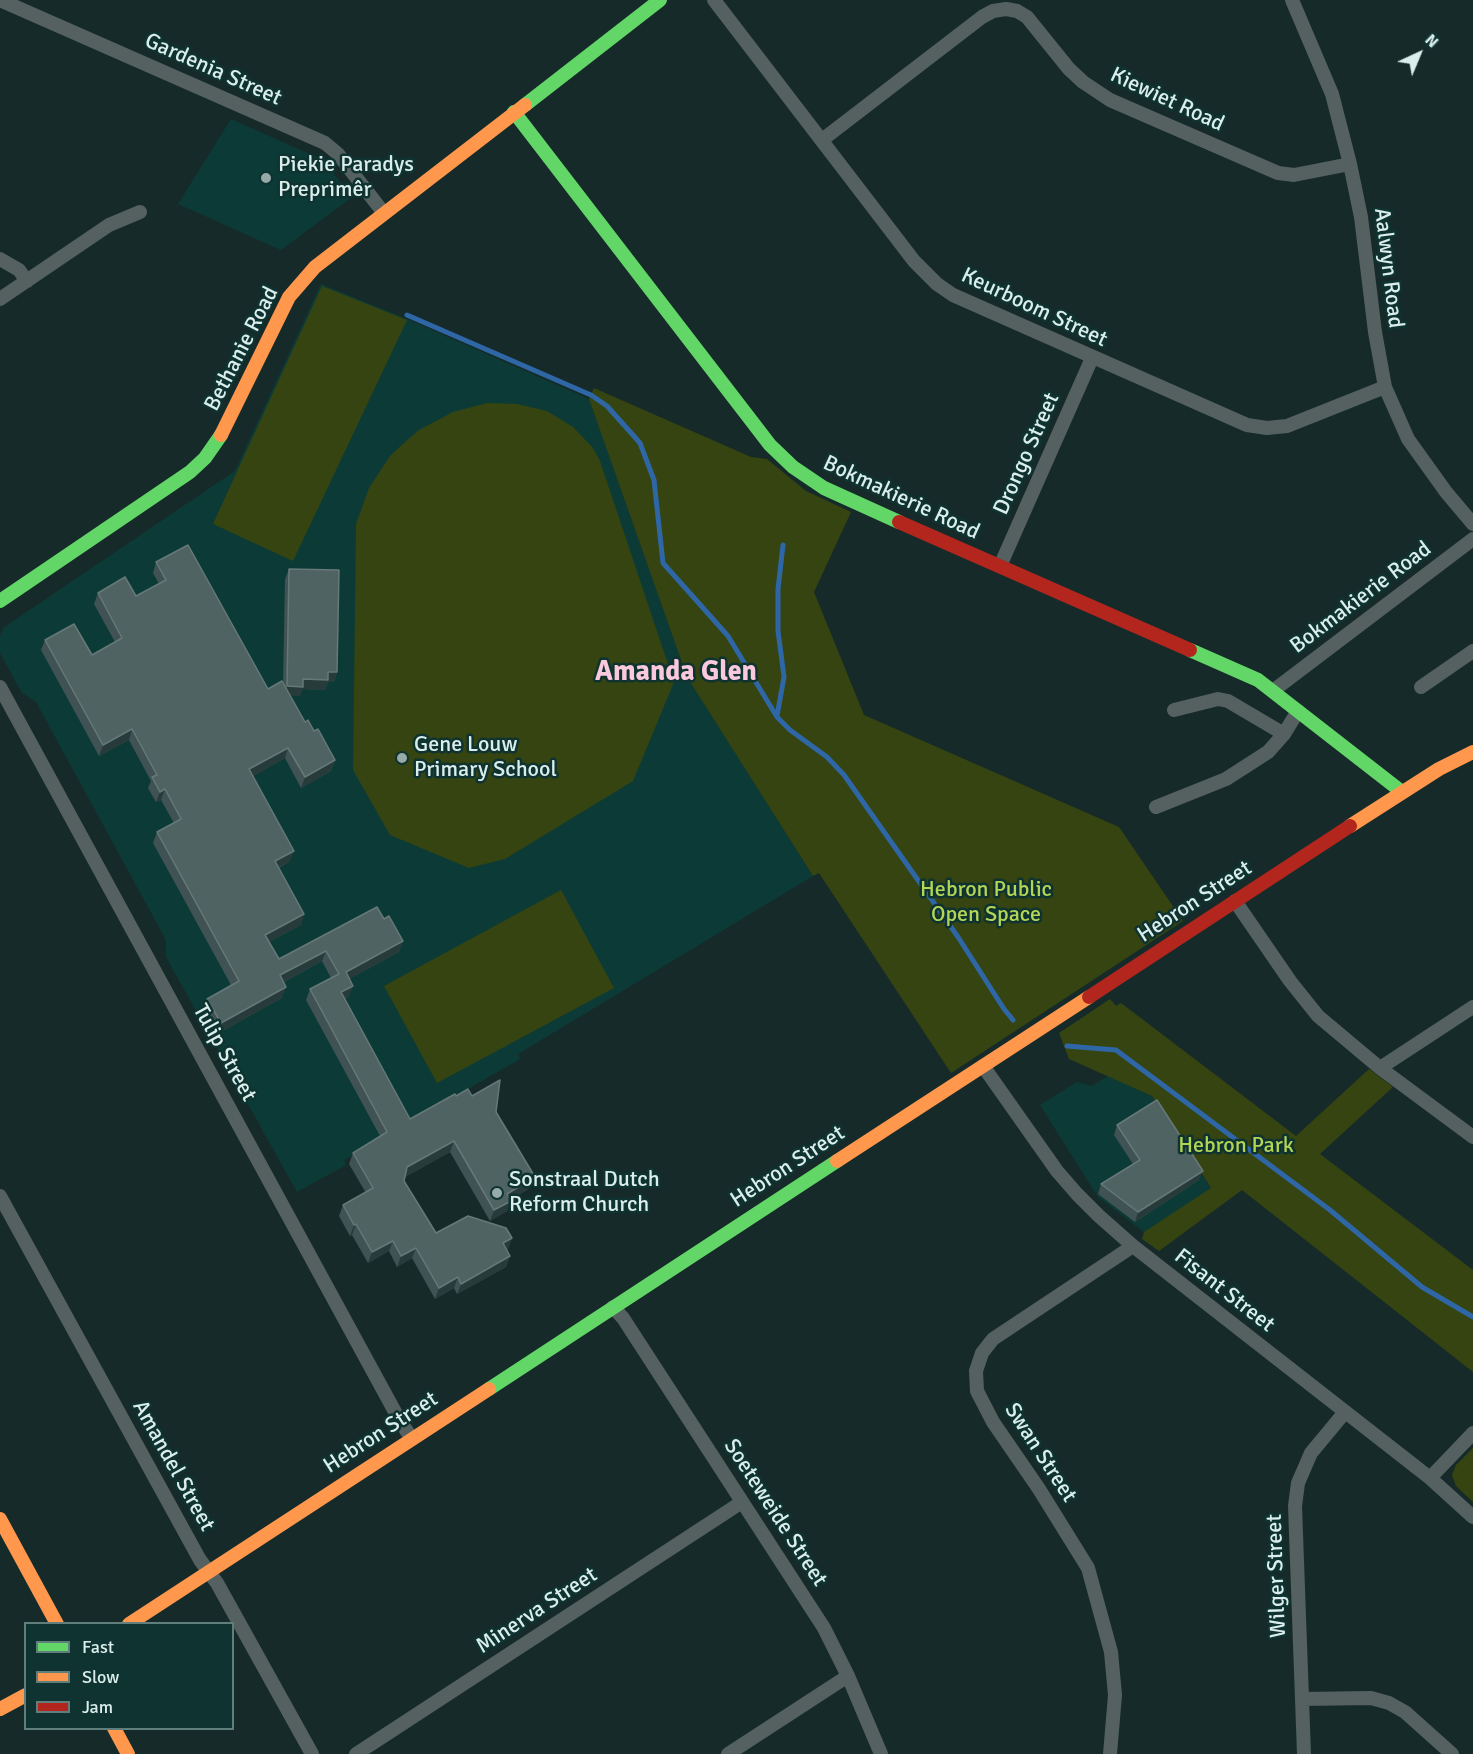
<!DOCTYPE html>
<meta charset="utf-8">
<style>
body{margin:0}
#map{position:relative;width:1473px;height:1754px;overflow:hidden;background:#162b29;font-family:Signika,sans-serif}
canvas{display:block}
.legend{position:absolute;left:24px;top:1622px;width:210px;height:108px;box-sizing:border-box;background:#0e3330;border:2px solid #607e7b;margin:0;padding:8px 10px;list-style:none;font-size:18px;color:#dbeeec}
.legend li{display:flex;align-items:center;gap:12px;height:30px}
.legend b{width:30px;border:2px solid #607e7b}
.north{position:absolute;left:1389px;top:24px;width:60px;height:60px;-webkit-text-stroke:4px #0e3330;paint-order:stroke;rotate:44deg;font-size:16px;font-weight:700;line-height:24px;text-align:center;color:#dbeeec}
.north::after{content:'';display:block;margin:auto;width:21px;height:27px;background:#dbeeec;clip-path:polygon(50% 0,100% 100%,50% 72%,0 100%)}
</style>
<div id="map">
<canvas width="1473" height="1754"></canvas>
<ul class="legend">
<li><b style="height:8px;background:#63d668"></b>Fast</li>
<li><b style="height:8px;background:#ff974d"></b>Slow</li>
<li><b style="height:8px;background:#b3261e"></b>Jam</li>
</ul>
<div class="north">N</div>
</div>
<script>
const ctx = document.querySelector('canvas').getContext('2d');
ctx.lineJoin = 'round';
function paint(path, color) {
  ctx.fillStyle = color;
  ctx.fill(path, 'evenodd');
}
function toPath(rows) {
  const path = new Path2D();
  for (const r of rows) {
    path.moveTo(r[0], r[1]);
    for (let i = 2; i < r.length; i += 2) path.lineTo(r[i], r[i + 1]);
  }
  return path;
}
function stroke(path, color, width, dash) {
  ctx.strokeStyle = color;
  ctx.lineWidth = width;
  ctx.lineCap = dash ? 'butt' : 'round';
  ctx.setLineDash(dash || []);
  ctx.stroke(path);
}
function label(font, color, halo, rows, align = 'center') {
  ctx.font = font + ' Signika,sans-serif';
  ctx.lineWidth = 5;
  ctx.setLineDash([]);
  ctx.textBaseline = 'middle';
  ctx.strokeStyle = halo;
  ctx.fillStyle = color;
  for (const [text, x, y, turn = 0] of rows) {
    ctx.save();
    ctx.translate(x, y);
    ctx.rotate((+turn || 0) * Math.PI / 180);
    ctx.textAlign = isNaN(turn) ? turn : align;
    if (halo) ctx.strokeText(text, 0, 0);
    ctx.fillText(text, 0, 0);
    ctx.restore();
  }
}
paint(toPath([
 [231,119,323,160,352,197,281,250,178,204],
 [321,284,407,319,589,399,687,677,813,876,518,1054,520,1059,454,1097,455,1101,344,1160,346,1165,297,1192,166,957,166,940,36,702,22,693,0,653,0,636,3,628,235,471],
 [1108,1076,1152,1096,1211,1189,1144,1232,1098,1197,1040,1105,1077,1082,1092,1086]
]), '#0c3b37');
paint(toPath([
 [322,286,407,320,293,561,213,524],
 [594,388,751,457,767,459,806,491,851,512,814,592,864,715,1119,827,1183,921,951,1073,819,873,813,876,687,677,589,399],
 [487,403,517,404,547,411,573,427,593,448,600,461,674,682,633,781,505,859,469,868,390,835,353,770,356,524,369,488,390,456,404,443,419,430,453,412],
 [561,890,614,988,437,1083,384,986],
 [1110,999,1116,1006,1121,1003,1296,1136,1369,1069,1393,1087,1320,1154,1473,1270,1473,1372,1242,1190,1159,1251,1142,1239,1144,1232,1211,1188,1152,1096,1069,1059,1059,1033],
 [1473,1448,1473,1502,1456,1486,1452,1475,1456,1465]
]), '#354410');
stroke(toPath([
 [407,315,591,395,607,406,640,443,654,480,663,563,728,636,777,717,790,730,827,757,844,775,958,937,1004,1009,1013,1020],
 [777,716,784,677,778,631,778,589,783,545],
 [1067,1046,1116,1050,1330,1210,1422,1287,1473,1317]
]), '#2e66a6', 5);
stroke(toPath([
 [0,0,325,143,338,154,383,212],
 [714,0,914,261,937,284,953,295,1247,425,1267,428,1287,426,1385,387],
 [1292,0,1332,94,1350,164,1361,217,1375,332,1385,387,1408,439,1446,492,1473,524],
 [822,140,982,17,993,11,1006,9,1017,11,1027,17,1069,69,1083,82,1110,100,1278,173,1294,175,1350,164],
 [0,259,19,270,27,281],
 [0,299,109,225,140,212],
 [1000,566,1092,358],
 [0,687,400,1421,412,1439],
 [1421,687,1473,651],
 [1274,690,1473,539],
 [1174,710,1218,699,1228,701,1284,734],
 [1156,807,1226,779,1268,752,1284,734,1298,711],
 [1235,901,1290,981,1318,1016,1380,1068,1473,1137],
 [983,1066,1057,1171,1077,1194,1099,1216,1133,1246,1430,1478,1473,1517],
 [1380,1068,1473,1007],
 [0,1196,200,1560,217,1583,312,1754],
 [613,1307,623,1318,824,1628,848,1676,881,1754],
 [1430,1478,1473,1433],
 [1302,1699,1371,1698,1389,1703,1405,1712,1452,1754],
 [356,1754,742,1502],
 [728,1754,848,1676],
 [1110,1754,1115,1695,1111,1652,1088,1568,1039,1489,993,1422,977,1391,976,1371,982,1353,993,1339,1133,1246],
 [1304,1754,1295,1506,1298,1483,1311,1453,1345,1412]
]), '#546160', 14);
stroke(toPath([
 [525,105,660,0],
 [514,112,770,445,793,467,824,488,899,522],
 [0,601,190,472,205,458,221,435],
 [1190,650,1258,680,1402,792],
 [489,1389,837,1161]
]), '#63d668', 14);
stroke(toPath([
 [221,435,289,297,315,267,525,105],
 [1350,826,1439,769,1473,752],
 [837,1161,1089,997],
 [0,1519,57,1624],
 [129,1624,489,1389],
 [0,1709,26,1695],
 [114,1728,128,1754]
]), '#ff974d', 14);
stroke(toPath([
 [899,522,1190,650],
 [1089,997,1350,826]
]), '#b3261e', 14);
paint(toPath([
 [156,562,268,689,283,683,285,579,289,569,337,672,334,682,328,682,325,690,302,689,300,696,290,696,305,722,314,731,335,760,331,771,301,788,285,758,253,776,290,861,279,868,304,914,301,925,269,942,279,959,384,919,403,941,399,952,349,979,349,996,345,999,410,1119,456,1096,472,1096,496,1112,531,1187,511,1200,507,1211,490,1221,450,1152,405,1177,404,1181,436,1233,512,1238,508,1249,506,1250,510,1256,506,1267,457,1294,454,1288,435,1299,412,1258,397,1267,389,1251,368,1263,352,1235,350,1236,339,1216,343,1205,366,1193,349,1164,353,1153,380,1136,306,1000,310,989,331,978,322,961,284,982,282,998,217,1034,203,1009,207,999,231,985,153,843,157,832,174,823,161,800,156,802,148,788,151,781,129,740,99,756,41,650,45,640,92,655,115,642,94,604,98,593,136,596,159,584,153,573],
 [1117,1125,1199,1180,1135,1222,1098,1194,1101,1184,1133,1164,1114,1135]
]), '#405253');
paint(toPath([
 [328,672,337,672,334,682,328,682,325,690,302,689,300,696,283,696,287,686,303,679],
 [132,729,129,740,99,756,103,745],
 [288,748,285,758,246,780,249,769],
 [335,760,331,771,301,788,305,777],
 [165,789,161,800,156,802,160,792],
 [294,851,290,861,271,872,275,861],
 [304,914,301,925,262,946,265,935],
 [403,941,399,952,342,983,346,972],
 [326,951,322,961,276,986,280,975],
 [353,986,349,996,337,1003,341,992],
 [286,987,282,998,217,1034,221,1023],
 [454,1141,450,1152,403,1178,407,1167],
 [1203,1171,1199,1180,1135,1222,1138,1212],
 [535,1177,531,1187,503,1205,507,1194],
 [511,1201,507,1211,490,1221,494,1210],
 [356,1224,352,1235,350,1236,354,1225],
 [512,1238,508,1249,499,1254,503,1243],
 [393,1241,389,1251,368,1263,372,1252],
 [416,1248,412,1258,397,1267,401,1256],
 [510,1256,506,1267,457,1294,461,1284],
 [458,1277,454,1288,435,1299,439,1288]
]), '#283b3b');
const building = toPath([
 [188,545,268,689,282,681,305,722,308,720,314,731,318,729,335,760,305,777,288,748,249,769,294,851,275,861,304,914,265,935,279,959,377,907,384,919,389,916,403,941,346,972,353,986,341,992,410,1119,455,1094,456,1096,468,1089,472,1096,500,1080,496,1112,535,1177,507,1194,511,1201,494,1210,454,1141,407,1167,404,1181,436,1233,468,1216,506,1228,512,1238,503,1243,510,1256,461,1284,458,1277,439,1288,416,1248,401,1256,393,1241,372,1252,356,1224,354,1225,343,1205,373,1188,353,1153,387,1132,310,989,339,974,326,951,280,975,286,987,221,1023,207,999,239,981,157,832,181,819,165,789,160,792,152,777,157,775,132,729,103,745,45,640,74,624,92,655,122,638,98,593,125,577,136,596,166,580,156,562,188,545],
 [289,569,339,570,337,672,328,672,328,680,303,679,303,687,287,686,289,569],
 [1157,1100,1203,1171,1138,1212,1101,1184,1140,1160,1117,1125,1157,1100]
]);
paint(building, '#506363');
stroke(building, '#667878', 1.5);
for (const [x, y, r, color] of [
 [266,178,6,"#96aaa8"],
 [402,758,6,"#96aaa8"],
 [497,1193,6,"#96aaa8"]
]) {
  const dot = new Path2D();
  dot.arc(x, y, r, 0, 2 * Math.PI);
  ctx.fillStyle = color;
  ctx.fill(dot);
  stroke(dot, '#0e3330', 2);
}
label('22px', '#dbeeec', '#0e3330', [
 ["Gardenia Street",213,70,24],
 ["Kiewiet Road",1167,100,25],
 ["Aalwyn Road",1388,268,83],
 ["Keurboom Street",1034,308,25],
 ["Bethanie Road",242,349,-63],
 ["Drongo Street",1027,454,-66],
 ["Bokmakierie Road",901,498,25],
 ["Bokmakierie Road",1361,598,-37],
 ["Hebron Street",1195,902,-33],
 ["Tulip Street",224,1053,61],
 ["Hebron Street",788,1167,-33],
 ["Fisant Street",1224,1291,38],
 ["Hebron Street",381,1433,-33],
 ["Swan Street",1040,1453,57],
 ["Amandel Street",173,1466,61],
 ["Soeteweide Street",775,1513,57],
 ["Wilger Street",1277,1576,-92],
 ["Minerva Street",537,1611,-33]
]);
label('22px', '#dbeeec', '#0e3330', [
 ["Piekie Paradys",278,165],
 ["Preprimêr",278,190],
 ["Gene Louw",414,745],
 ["Primary School",414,770],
 ["Sonstraal Dutch",509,1180],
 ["Reform Church",509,1205]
], 'left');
label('22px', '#b4d455', '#0e3330', [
 ["Hebron Public",986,890],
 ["Open Space",986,915],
 ["Hebron Park",1236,1146]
]);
label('bold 28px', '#fac9dc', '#0e3330', [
 ["Amanda Glen",676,673]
]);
</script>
